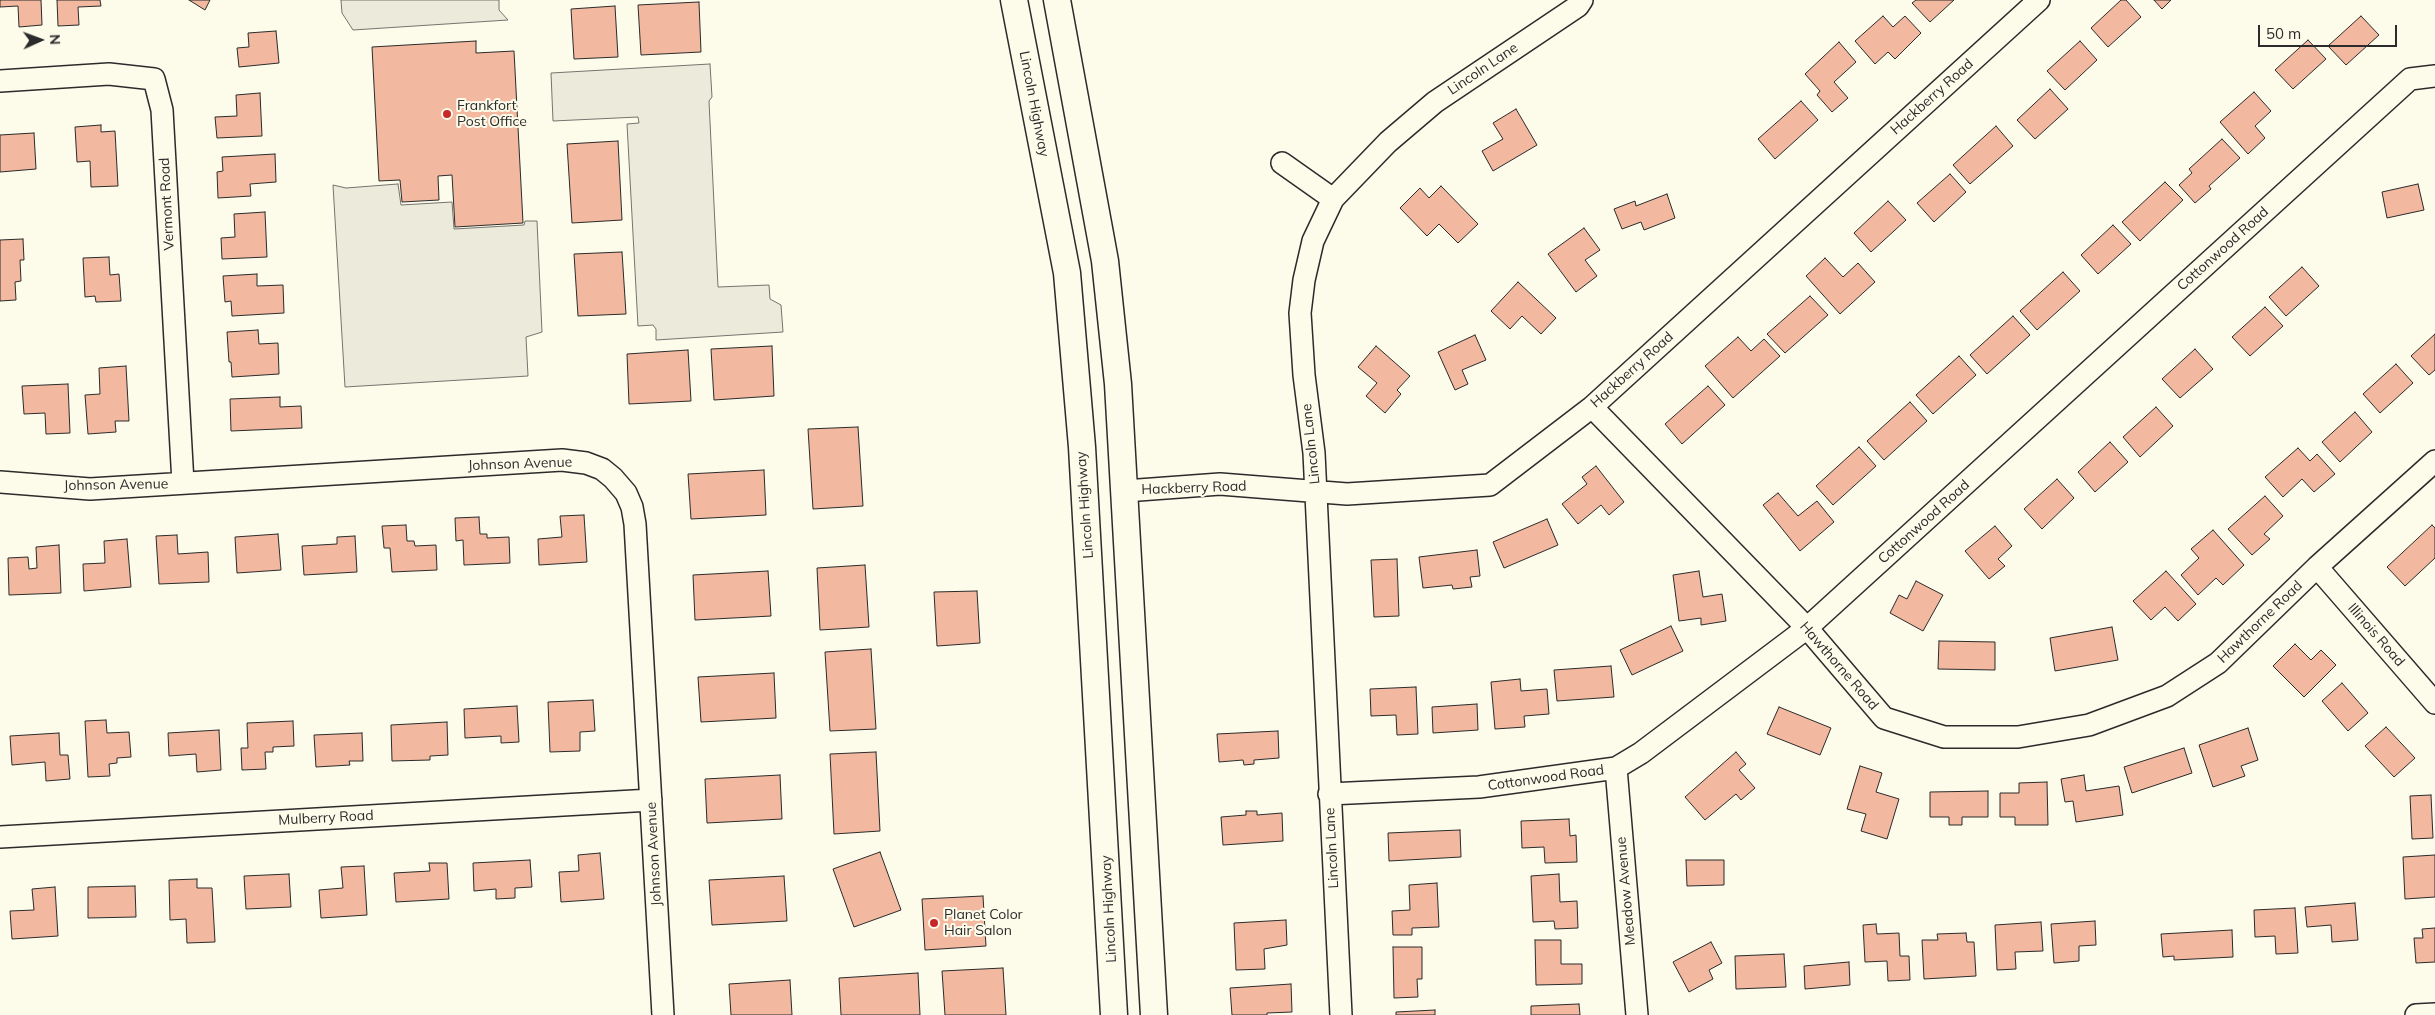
<!DOCTYPE html>
<style>
body{margin:0}
#map{position:relative;width:2435px;height:1015px;overflow:hidden;background:#fdfbea;font-family:Mulish,sans-serif}
canvas{display:block}
.north{position:absolute;left:15px;top:15px;width:50px;height:50px;-webkit-text-stroke:4px #fdfbea;paint-order:stroke;rotate:88deg;font-size:14px;font-weight:700;line-height:20px;text-align:center;color:#2b2b2b}
.north::after{content:'';display:block;margin:auto;width:18px;height:22px;background:#2b2b2b;clip-path:polygon(50% 0,100% 100%,50% 72%,0 100%)}
.scale{position:absolute;left:2258px;top:25px;width:139px;height:22px;box-sizing:border-box;border:2px solid #2b2b2b;border-top:0;padding-left:6px;font-size:15px;line-height:18px;white-space:nowrap;color:#2b2b2b;-webkit-text-stroke:4px #fdfbea;paint-order:stroke}
</style>
<div id="map">
<canvas width="2435" height="1015"></canvas>
<div class="north">N</div>
<div class="scale">50 m</div>
</div>
<script>
const ctx = document.querySelector('canvas').getContext('2d');
ctx.lineJoin = 'round';
function paint(path, color) {
  ctx.fillStyle = color;
  ctx.fill(path, 'evenodd');
}
function toPath(rows) {
  const path = new Path2D();
  for (const r of rows) {
    path.moveTo(r[0], r[1]);
    for (let i = 2; i < r.length; i += 2) path.lineTo(r[i], r[i + 1]);
  }
  return path;
}
function stroke(path, color, width, dash) {
  ctx.strokeStyle = color;
  ctx.lineWidth = width;
  ctx.lineCap = dash ? 'butt' : 'round';
  ctx.setLineDash(dash || []);
  ctx.stroke(path);
}
function label(font, color, halo, rows, align = 'center') {
  ctx.font = font + ' Mulish,sans-serif';
  ctx.lineWidth = 4;
  ctx.setLineDash([]);
  ctx.textBaseline = 'middle';
  ctx.strokeStyle = halo;
  ctx.fillStyle = color;
  for (const [text, x, y, turn = 0] of rows) {
    ctx.save();
    ctx.translate(x, y);
    ctx.rotate((+turn || 0) * Math.PI / 180);
    ctx.textAlign = isNaN(turn) ? turn : align;
    if (halo) ctx.strokeText(text, 0, 0);
    ctx.fillText(text, 0, 0);
    ctx.restore();
  }
}
const parking = toPath([
 [341,0,499,0,499,10,508,20,353,30,342,13,341,0],
 [710,64,712,97,709,101,718,287,769,285,770,299,781,305,783,332,656,340,656,329,653,325,638,326,627,124,639,123,638,117,553,121,551,73,710,64],
 [398,184,401,205,452,202,454,229,524,225,525,221,537,221,542,332,526,337,528,376,345,387,333,185,346,188,398,184]
]);
paint(parking, '#eceadb');
stroke(parking, '#74746e', 1);
const building = toPath([
 [0,0,41,0,42,25,19,27,18,6,0,7,0,0],
 [57,0,100,0,101,6,78,7,79,25,58,26,57,0],
 [189,0,210,0,205,10,189,0],
 [1916,0,1954,0,1930,22,1912,3,1916,0],
 [2121,0,2126,0,2141,17,2108,47,2091,28,2121,0],
 [2154,0,2171,0,2162,9,2154,0],
 [699,2,701,52,641,55,638,5,699,2],
 [615,6,618,57,574,59,571,9,615,6],
 [1883,16,1893,27,1905,16,1921,33,1895,59,1888,52,1875,64,1855,41,1883,16],
 [2361,16,2379,35,2346,65,2328,46,2361,16],
 [276,31,279,63,239,67,237,48,249,47,248,33,276,31],
 [2308,40,2326,59,2293,89,2275,70,2308,40],
 [476,41,476,53,514,51,523,223,455,227,452,175,438,176,439,200,402,202,400,180,379,181,372,47,476,41],
 [2080,41,2097,60,2065,90,2047,71,2080,41],
 [1839,42,1856,62,1834,82,1848,98,1832,112,1817,95,1820,91,1805,74,1839,42],
 [2050,89,2068,109,2035,139,2017,120,2050,89],
 [2254,92,2271,111,2255,126,2265,138,2248,154,2220,122,2254,92],
 [260,93,262,136,217,138,215,117,237,116,236,95,260,93],
 [1801,101,1818,120,1775,159,1758,139,1801,101],
 [1516,109,1537,145,1493,171,1482,151,1503,139,1493,123,1516,109],
 [101,125,101,132,115,131,118,186,91,187,90,161,77,162,75,127,101,125],
 [1996,126,2013,146,1970,184,1953,165,1996,126],
 [34,133,36,169,0,172,0,135,34,133],
 [2222,139,2240,158,2209,186,2211,189,2195,203,2179,185,2192,173,2189,169,2222,139],
 [618,141,622,220,572,223,567,144,618,141],
 [275,154,276,182,250,184,251,196,218,198,217,172,223,171,222,157,275,154],
 [1950,174,1966,192,1934,222,1917,203,1950,174],
 [2165,182,2183,200,2140,241,2122,222,2165,182],
 [2418,184,2424,210,2387,218,2382,192,2418,184],
 [1441,186,1478,224,1458,243,1439,224,1427,236,1400,208,1420,188,1429,198,1441,186],
 [1667,194,1675,218,1644,230,1641,222,1622,229,1614,209,1635,201,1636,206,1667,194],
 [1888,201,1906,220,1871,252,1854,233,1888,201],
 [265,212,267,257,222,259,221,238,235,237,234,214,265,212],
 [2113,225,2131,244,2098,274,2081,255,2113,225],
 [1584,228,1600,250,1585,260,1597,276,1576,292,1548,254,1584,228],
 [23,239,24,260,20,260,21,281,15,282,16,300,0,301,0,240,23,239],
 [622,252,626,314,578,316,574,254,622,252],
 [109,257,110,275,119,274,121,301,96,302,95,296,85,297,83,258,109,257],
 [1825,258,1843,277,1858,263,1875,282,1840,314,1806,276,1825,258],
 [2302,267,2319,286,2286,316,2269,297,2302,267],
 [2063,272,2080,291,2037,330,2020,311,2063,272],
 [257,274,257,286,283,285,284,313,232,316,231,301,225,302,223,276,257,274],
 [1518,282,1556,318,1541,334,1522,316,1510,329,1491,311,1518,282],
 [1810,296,1828,315,1785,353,1767,334,1810,296],
 [2265,307,2283,326,2250,356,2232,337,2265,307],
 [2013,316,2030,335,1987,374,1970,355,2013,316],
 [258,330,259,344,278,343,279,374,232,377,231,362,229,362,227,332,258,330],
 [2435,334,2435,370,2429,375,2411,356,2435,334],
 [1475,335,1486,360,1462,370,1468,384,1455,390,1438,352,1475,335],
 [1738,337,1751,351,1764,339,1780,356,1733,398,1705,366,1738,337],
 [772,346,774,396,714,400,711,349,772,346],
 [1376,346,1410,376,1397,390,1401,394,1385,413,1366,396,1377,383,1358,367,1376,346],
 [2195,349,2213,369,2180,398,2162,379,2195,349],
 [688,350,691,401,629,404,627,354,688,350],
 [1959,356,1976,375,1933,414,1916,395,1959,356],
 [2396,364,2413,383,2380,413,2363,394,2396,364],
 [126,366,129,421,115,421,116,432,88,434,85,395,100,394,99,368,126,366],
 [68,384,70,433,46,434,45,413,24,414,22,386,68,384],
 [1708,386,1725,405,1682,444,1665,424,1708,386],
 [280,397,280,407,301,406,302,428,231,431,230,399,280,397],
 [1910,402,1927,421,1884,460,1867,441,1910,402],
 [2156,407,2173,426,2140,457,2123,437,2156,407],
 [2355,412,2372,432,2340,462,2322,442,2355,412],
 [858,427,863,506,813,509,808,429,858,427],
 [2110,442,2128,462,2095,492,2078,472,2110,442],
 [1859,447,1876,466,1833,505,1816,486,1859,447],
 [2298,448,2310,461,2317,454,2335,474,2314,492,2302,479,2283,497,2265,477,2298,448],
 [1596,466,1624,502,1609,515,1601,505,1578,524,1562,504,1587,484,1582,477,1596,466],
 [764,470,766,515,691,519,688,474,764,470],
 [2057,479,2074,498,2042,529,2024,509,2057,479],
 [1778,493,1798,516,1817,501,1834,522,1800,551,1763,505,1778,493],
 [2265,496,2283,516,2264,534,2270,539,2252,555,2228,529,2265,496],
 [584,515,587,562,539,565,538,539,562,537,560,516,584,515],
 [479,517,480,534,487,534,487,538,509,537,510,563,464,565,463,540,456,541,455,518,479,517],
 [1547,519,1558,545,1504,568,1493,542,1547,519],
 [406,525,407,541,414,541,415,546,436,545,437,570,392,572,390,548,384,548,382,526,406,525],
 [2432,525,2435,528,2435,558,2405,586,2387,567,2432,525],
 [1995,526,2012,546,1998,559,2005,566,1989,579,1965,551,1995,526],
 [2213,530,2244,565,2223,585,2216,578,2198,595,2181,575,2199,558,2191,549,2213,530],
 [278,534,281,570,237,573,235,537,278,534],
 [177,535,178,554,208,552,209,582,159,584,156,536,177,535],
 [355,536,357,572,304,575,302,546,337,544,337,537,355,536],
 [127,539,131,587,84,591,83,564,105,563,104,541,127,539],
 [59,545,61,593,9,595,8,558,28,557,29,569,37,568,36,547,59,545],
 [1477,550,1480,576,1470,577,1472,587,1453,589,1452,585,1423,588,1419,557,1477,550],
 [1397,559,1399,616,1374,617,1371,560,1397,559],
 [865,565,869,627,820,630,817,568,865,565],
 [768,571,771,616,695,620,693,575,768,571],
 [1699,571,1703,597,1722,594,1726,621,1701,625,1701,618,1679,621,1673,575,1699,571],
 [2166,571,2196,604,2178,621,2165,607,2151,620,2133,601,2166,571],
 [1916,581,1943,595,1923,631,1890,613,1899,595,1907,599,1916,581],
 [977,591,980,643,937,646,934,592,977,591],
 [1671,626,1683,651,1632,675,1620,650,1671,626],
 [2112,627,2118,660,2055,671,2050,638,2112,627],
 [1939,641,1995,642,1995,670,1938,669,1939,641],
 [2295,644,2311,660,2321,650,2336,665,2304,697,2273,666,2295,644],
 [871,649,876,729,830,731,825,652,871,649],
 [1611,666,1614,697,1557,701,1554,670,1611,666],
 [774,673,776,718,701,722,698,677,774,673],
 [1520,679,1521,691,1547,689,1549,714,1524,716,1525,727,1495,729,1491,682,1520,679],
 [2342,683,2368,713,2348,731,2322,701,2342,683],
 [1416,687,1418,734,1397,735,1396,715,1371,716,1370,689,1416,687],
 [593,700,595,731,580,732,580,751,550,752,548,702,593,700],
 [1477,704,1478,730,1433,733,1432,707,1477,704],
 [517,706,519,742,501,743,501,736,465,738,464,709,517,706],
 [1779,707,1831,728,1820,755,1767,734,1779,707],
 [106,720,107,733,129,732,131,757,117,758,117,763,109,764,110,776,88,777,85,721,106,720],
 [293,721,294,746,273,747,273,752,265,752,266,769,242,770,241,748,248,748,247,723,293,721],
 [447,722,448,755,430,756,430,760,392,761,391,725,447,722],
 [2386,727,2415,758,2394,777,2365,746,2386,727],
 [2248,728,2258,760,2241,766,2245,776,2213,787,2199,745,2248,728],
 [219,730,221,770,197,772,196,754,169,756,168,733,219,730],
 [1278,731,1279,758,1254,760,1254,764,1244,765,1243,760,1219,762,1217,734,1278,731],
 [59,733,60,755,68,755,70,779,46,781,45,762,12,765,10,736,59,733],
 [362,733,363,761,349,761,350,765,316,767,314,735,362,733],
 [2184,748,2192,773,2132,793,2124,767,2184,748],
 [876,752,880,831,834,834,830,754,876,752],
 [1736,752,1746,764,1739,770,1755,788,1741,800,1736,794,1705,820,1685,797,1736,752],
 [1860,766,1882,773,1876,792,1899,799,1887,839,1861,831,1866,814,1847,809,1860,766],
 [780,775,782,819,707,823,705,779,780,775],
 [2084,775,2086,791,2119,786,2123,815,2076,822,2073,801,2065,802,2061,779,2084,775],
 [2047,782,2048,825,2015,825,2015,817,2000,817,2000,793,2019,793,2019,783,2047,782],
 [1988,791,1988,817,1962,817,1962,825,1949,825,1949,817,1930,817,1930,792,1988,791],
 [2431,795,2433,838,2412,839,2410,796,2431,795],
 [1246,811,1257,811,1257,815,1282,813,1283,841,1223,845,1221,817,1246,815,1246,811],
 [1569,819,1570,836,1576,835,1577,862,1545,863,1544,847,1522,848,1521,821,1569,819],
 [1460,830,1461,857,1389,861,1388,833,1460,830],
 [880,852,901,910,854,927,833,869,880,852],
 [600,853,604,899,561,902,559,872,579,871,578,855,600,853],
 [2435,855,2435,897,2405,899,2403,857,2435,855],
 [530,860,532,887,515,888,515,898,496,899,496,889,474,891,473,863,530,860],
 [1686,860,1724,860,1724,885,1687,886,1686,860],
 [429,863,447,863,449,899,396,902,394,873,430,871,429,863],
 [364,866,367,915,321,918,319,890,343,888,341,867,364,866],
 [289,874,291,907,246,909,244,876,289,874],
 [1559,874,1560,902,1577,901,1578,928,1555,929,1554,921,1533,922,1531,876,1559,874],
 [784,876,787,921,712,925,709,880,784,876],
 [197,879,197,888,212,888,215,942,187,943,186,919,170,920,169,880,197,879],
 [1437,883,1439,927,1412,928,1412,935,1393,935,1392,911,1410,910,1409,885,1437,883],
 [135,886,136,917,88,918,88,887,135,886],
 [55,887,58,936,12,939,10,911,34,910,32,889,55,887],
 [983,896,986,946,925,950,922,899,983,896],
 [2355,903,2358,940,2332,942,2331,925,2307,927,2305,907,2355,903],
 [2295,908,2298,953,2276,954,2275,936,2255,937,2254,910,2295,908],
 [1286,920,1287,945,1264,949,1265,969,1236,970,1234,923,1286,920],
 [2095,921,2096,945,2079,946,2079,961,2054,963,2051,924,2095,921],
 [2041,922,2043,951,2015,952,2016,969,1997,970,1995,925,2041,922],
 [1876,924,1877,934,1899,933,1900,956,1909,956,1910,980,1888,981,1887,961,1865,962,1863,925,1876,924],
 [2435,928,2435,962,2416,963,2414,938,2423,938,2422,929,2435,928],
 [2232,930,2233,957,2174,960,2174,956,2163,957,2161,934,2232,930],
 [1966,933,1967,942,1974,942,1976,976,1924,979,1922,940,1938,940,1937,934,1966,933],
 [1535,940,1561,940,1561,964,1582,964,1582,984,1536,985,1535,940],
 [1711,942,1722,963,1709,970,1713,979,1689,992,1673,962,1711,942],
 [1393,947,1422,947,1422,979,1417,979,1418,997,1394,998,1393,947],
 [1784,954,1786,987,1736,989,1735,956,1784,954],
 [1849,962,1850,985,1805,989,1804,966,1849,962],
 [1003,968,1006,1015,945,1015,942,971,1003,968],
 [918,973,920,1015,841,1015,839,978,918,973],
 [790,980,792,1015,731,1015,729,984,790,980],
 [1291,984,1292,1012,1267,1013,1267,1015,1232,1015,1230,988,1291,984],
 [1579,1004,1580,1015,1531,1015,1531,1006,1579,1004],
 [1435,1010,1435,1015,1396,1015,1396,1012,1435,1010]
]);
paint(building, '#f2b8a0');
stroke(building, '#2b2b2b', 1);
const minor = toPath([
 [0,81,109,74,154,79,162,110,183,483],
 [1282,163,1333,199],
 [1592,407,1807,628,1884,718,1944,737,2018,737,2089,725,2167,696,2218,663,2317,567,2435,461],
 [0,482,90,489,562,460,586,463,602,469,613,478,626,493,632,507,635,524,663,1015],
 [1125,491,1220,484,1347,494,1490,485,1592,407,2039,0],
 [2317,567,2435,703],
 [1616,768,1637,1015],
 [1329,794,1479,787,1616,768,1641,753,1807,628,2410,79,2435,76],
 [0,837,651,800],
 [1341,1015,1314,453,1304,375,1300,313,1304,280,1313,241,1333,199,1388,142,1435,102,1578,6,1582,0],
 [2416,1015,2435,1014]
]);
const major = toPath([
 [1014,0,1067,273,1082,447,1114,1015],
 [1057,0,1105,261,1118,384,1154,1015]
]);
stroke(minor, '#2b2b2b', 24);
stroke(major, '#2b2b2b', 29);
stroke(minor, '#fdfbea', 21);
stroke(major, '#fdfbea', 26);
for (const [x, y, r, color] of [
 [447,114,5,"#c62828"],
 [934,923,5,"#c62828"]
]) {
  const dot = new Path2D();
  dot.arc(x, y, r, 0, 2 * Math.PI);
  ctx.fillStyle = color;
  ctx.fill(dot);
  stroke(dot, '#fdfbea', 2);
}
label('14px', '#2b2b2b', '#fdfbea', [
 ["Lincoln Lane",1483,69,-34],
 ["Hackberry Road",1932,97,-42],
 ["Lincoln Highway",1034,104,79],
 ["Vermont Road",167,204,-93],
 ["Cottonwood Road",2223,249,-42],
 ["Hackberry Road",1632,370,-42],
 ["Lincoln Lane",1311,444,-96],
 ["Johnson Avenue",520,464,-2],
 ["Johnson Avenue",116,485,-1],
 ["Hackberry Road",1194,488,-2],
 ["Lincoln Highway",1085,505,-94],
 ["Cottonwood Road",1924,522,-42],
 ["Hawthorne Road",2260,622,-44],
 ["Illinois Road",2376,635,49],
 ["Hawthorne Road",1839,666,49],
 ["Cottonwood Road",1546,778,-8],
 ["Mulberry Road",326,818,-3],
 ["Lincoln Lane",1332,848,-93],
 ["Johnson Avenue",654,854,-93],
 ["Meadow Avenue",1626,891,-95],
 ["Lincoln Highway",1109,909,-93]
]);
label('14px', '#2b2b2b', '#fdfbea', [
 ["Frankfort",457,106],
 ["Post Office",457,122],
 ["Planet Color",944,915],
 ["Hair Salon",944,931]
], 'left');
</script>
